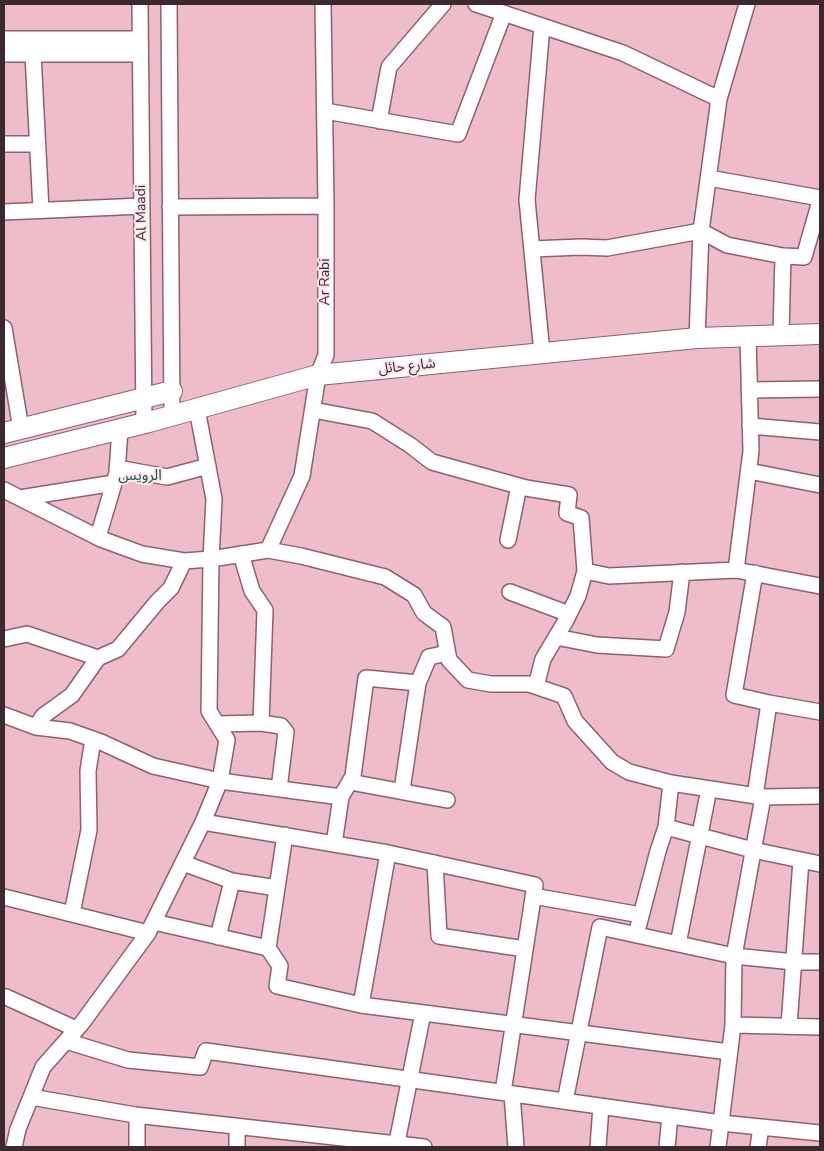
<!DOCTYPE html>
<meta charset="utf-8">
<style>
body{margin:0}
#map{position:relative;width:824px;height:1151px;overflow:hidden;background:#efbcca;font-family:"Nunito Sans",sans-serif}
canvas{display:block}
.frame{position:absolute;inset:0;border:5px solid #3c292e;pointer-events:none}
</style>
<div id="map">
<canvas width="824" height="1151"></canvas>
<div class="frame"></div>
</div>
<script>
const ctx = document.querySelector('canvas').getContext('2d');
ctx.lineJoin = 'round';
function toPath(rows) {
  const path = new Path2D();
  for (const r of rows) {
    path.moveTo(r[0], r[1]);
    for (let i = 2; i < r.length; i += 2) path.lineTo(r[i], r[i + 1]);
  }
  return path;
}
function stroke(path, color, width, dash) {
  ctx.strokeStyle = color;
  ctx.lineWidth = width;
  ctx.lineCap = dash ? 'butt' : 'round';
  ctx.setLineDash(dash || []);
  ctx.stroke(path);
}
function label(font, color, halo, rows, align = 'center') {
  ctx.font = font + ' "Nunito Sans","Noto Sans Arabic",sans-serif';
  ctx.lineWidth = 4;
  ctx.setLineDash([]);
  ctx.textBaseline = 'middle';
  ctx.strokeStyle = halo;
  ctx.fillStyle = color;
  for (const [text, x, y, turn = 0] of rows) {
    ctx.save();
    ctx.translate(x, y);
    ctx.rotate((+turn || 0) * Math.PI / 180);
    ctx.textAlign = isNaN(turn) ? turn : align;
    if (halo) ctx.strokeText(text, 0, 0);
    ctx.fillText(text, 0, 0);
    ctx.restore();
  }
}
const minor = toPath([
 [140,4,144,423],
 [169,4,172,416],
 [476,4,623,53,719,99],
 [4,39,140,39],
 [4,54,140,54],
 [33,54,41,210],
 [325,111,458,134,504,13],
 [379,121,389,67,443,4],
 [4,144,37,144],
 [709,178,820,198],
 [170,207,326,206],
 [4,212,142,206],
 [532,249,581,247,607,248,701,231,727,245,783,256,804,257,820,201],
 [4,328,21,429],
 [781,335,783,256],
 [697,338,701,231,719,99,747,4],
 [542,353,527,200,542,26],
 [749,390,820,389],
 [313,410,372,421,410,445,432,462,526,488,569,495,567,513,581,518,585,571,578,596,565,622,543,659,536,686],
 [750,426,820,432],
 [117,468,167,477,208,466],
 [749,471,820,485],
 [4,490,101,539,142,554,184,561,211,559,268,550,301,556,385,577,414,595,424,613,443,627,449,660,468,680,491,684,529,684,564,696,575,721,612,762,629,772,671,783,763,797,820,796],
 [20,498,114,483],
 [98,537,117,473,120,429],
 [508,540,519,486],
 [268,550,302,476,318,375,326,355,326,206,323,4],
 [736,570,751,451,748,336],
 [585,571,609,576,736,570,820,586],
 [755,573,734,695,769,703,820,712],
 [510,592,569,614],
 [556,637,597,645,666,649,677,612,682,572],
 [4,639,27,634,98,658],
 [4,715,36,727,70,731,101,742,153,766,220,781,341,797,334,844],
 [261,723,281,726,286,732,279,789],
 [217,724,261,723,265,610,252,591,241,554],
 [36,727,43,716,72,695,98,658,118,649,157,602,171,588,184,561],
 [350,782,447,800],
 [402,790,418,683,429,657,447,653],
 [755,796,769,703],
 [341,797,353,776,366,678,418,683],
 [203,822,388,853,361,1005,729,1052],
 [666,827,753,850,820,864],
 [388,853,535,885,503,1092],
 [183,863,232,881,277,888],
 [435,863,439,936,525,949],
 [533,896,641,915],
 [4,897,148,933],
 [72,913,89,830,88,771,93,739],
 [154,922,268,948,280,966,277,986,361,1005],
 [636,935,658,851,666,827,671,783],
 [218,937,232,881],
 [678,944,709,789],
 [268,948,285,835],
 [6,997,76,1029],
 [733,1025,820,1027],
 [789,1026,801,860],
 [66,1041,128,1060,200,1067,206,1051,721,1123,820,1133],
 [512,1094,516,1147],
 [31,1097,135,1115,424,1147],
 [565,1101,600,927,734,956,794,962,820,962],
 [137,1115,137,1147],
 [14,1147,18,1129,43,1067,82,1023,148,933,203,822,220,781,227,740,209,711,211,559,214,499,197,409],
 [237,1147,237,1127],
 [396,1147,423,1013],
 [598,1147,601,1106],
 [667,1147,670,1116],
 [718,1147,733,1025,734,956,763,797],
 [758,1147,761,1127]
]);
const major = toPath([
 [4,433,172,391],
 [4,458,149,422,318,375,697,338,820,334]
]);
stroke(minor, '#8d616d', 18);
stroke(major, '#8d616d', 22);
stroke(minor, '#fff', 15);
stroke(major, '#fff', 20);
label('14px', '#3c292e', '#fce7ec', [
 ["Al Maadi",142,213,-91],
 ["Ar Rabi",326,282,-90],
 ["شارع حائل",407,367,-6]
]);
label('15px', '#20574e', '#fce7ec', [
 ["الرويس",140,476]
]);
</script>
